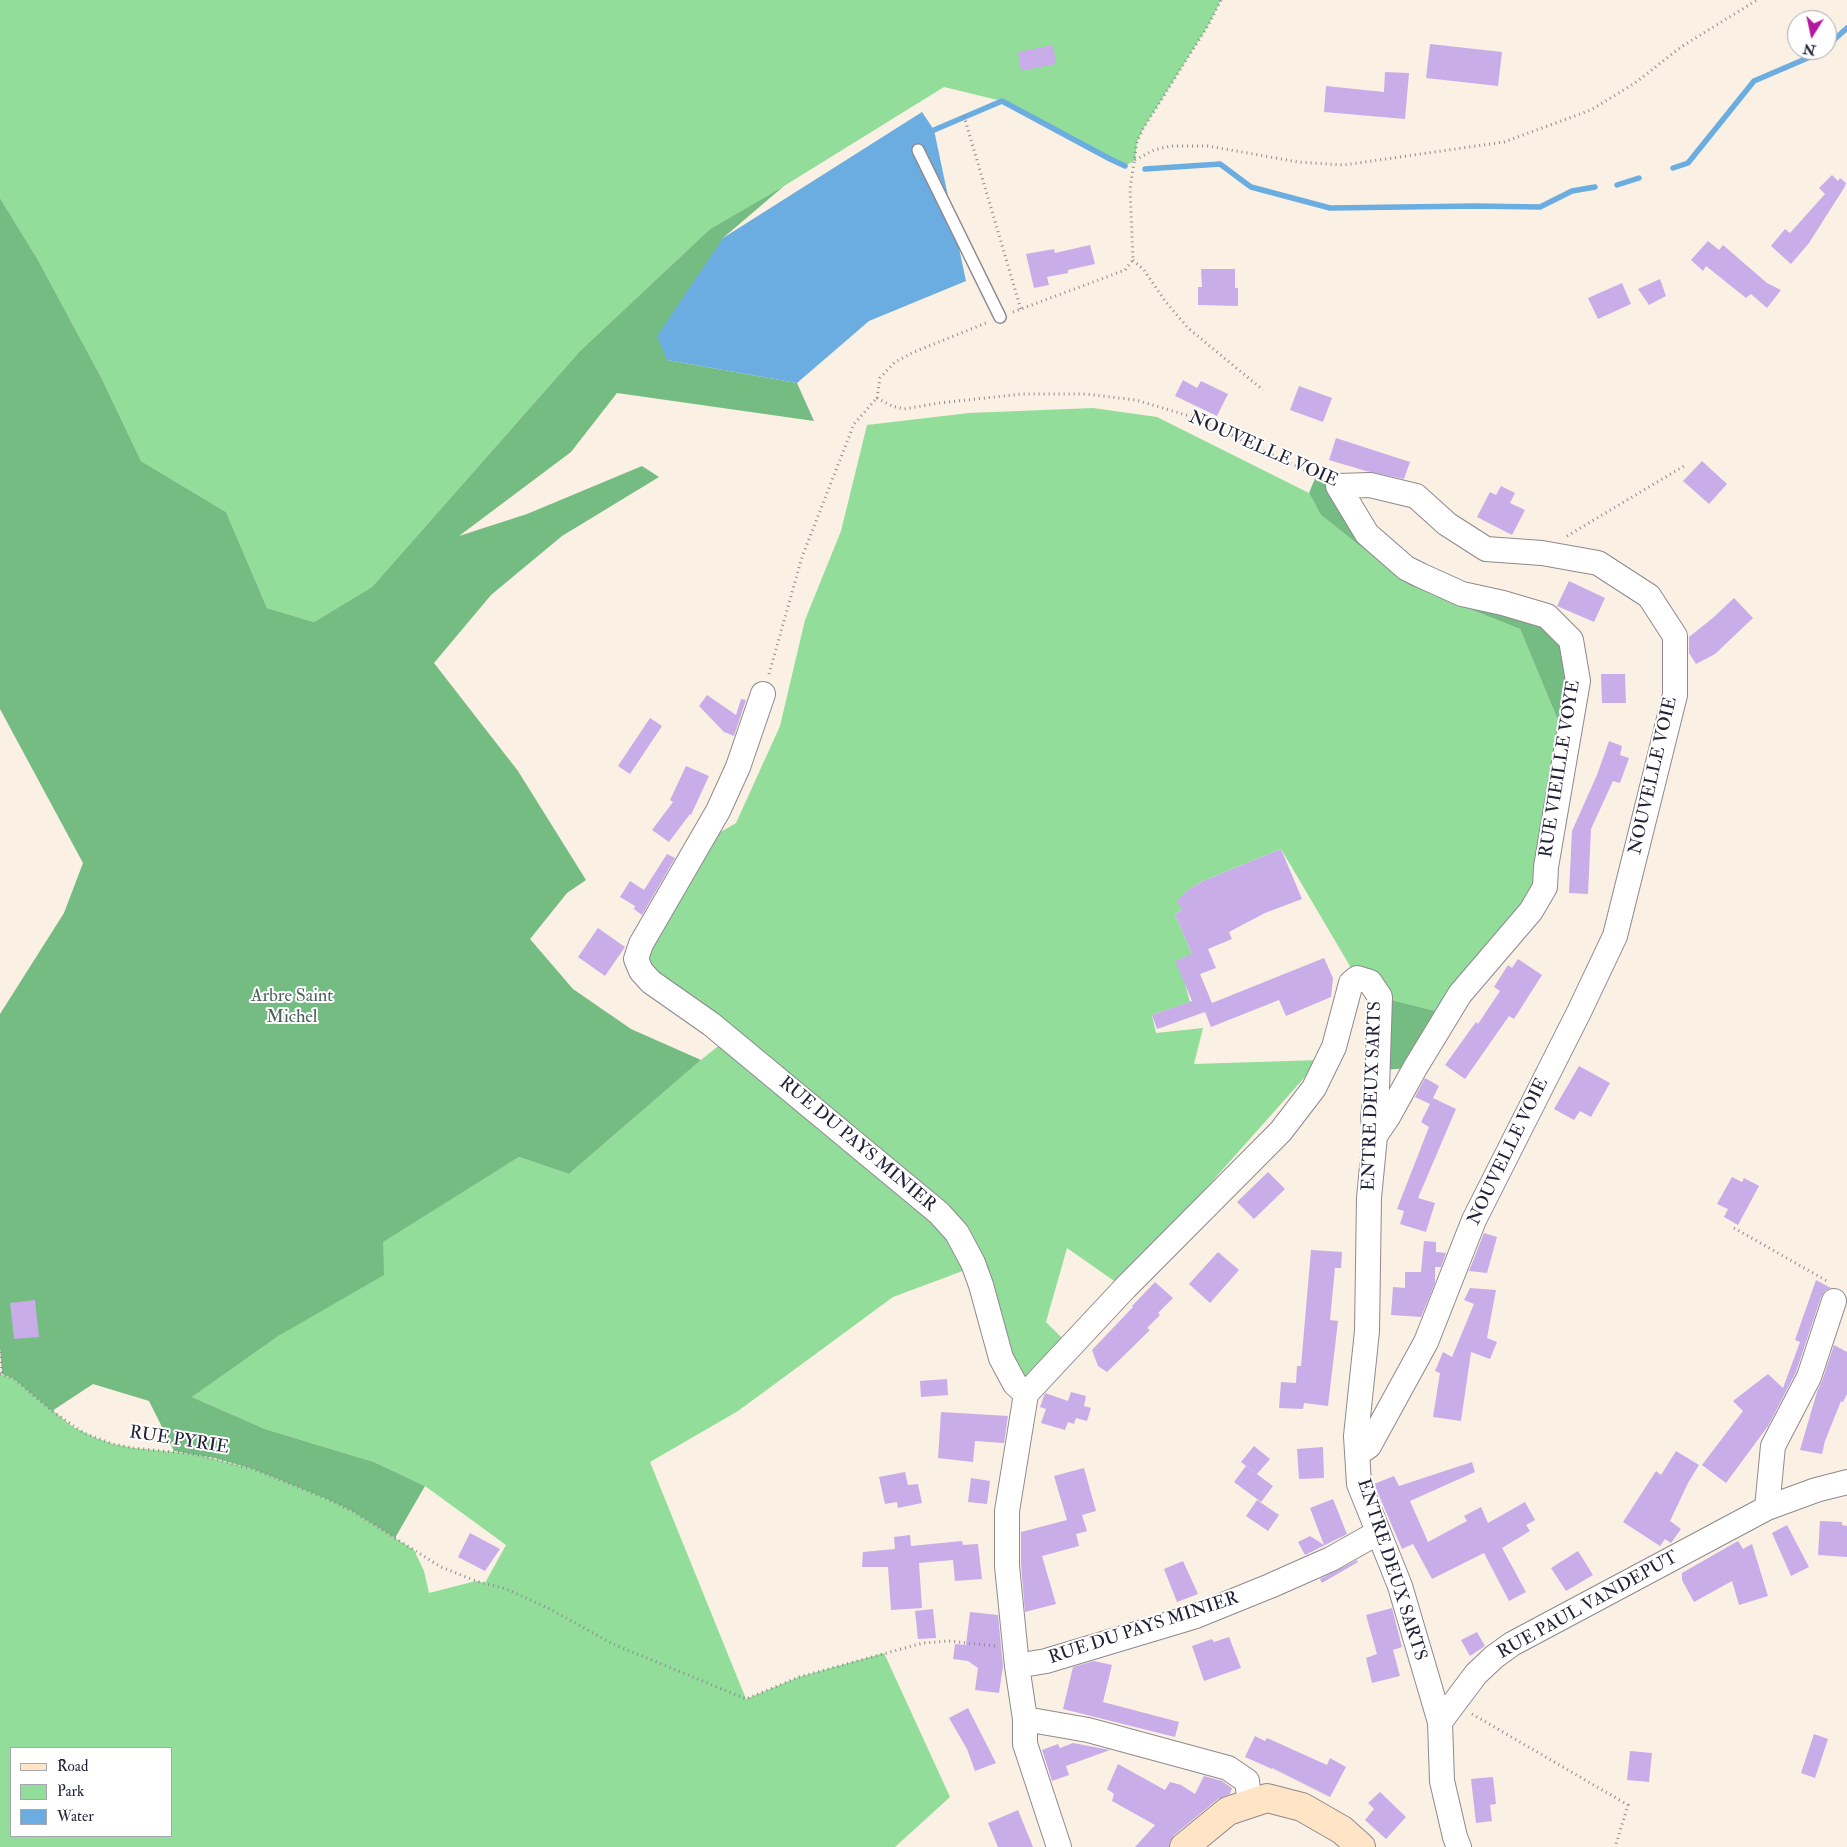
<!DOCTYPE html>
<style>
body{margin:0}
#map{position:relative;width:1847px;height:1847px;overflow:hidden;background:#faf0e3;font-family:"IM FELL Double Pica",serif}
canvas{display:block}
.legend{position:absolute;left:10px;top:1747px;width:162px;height:90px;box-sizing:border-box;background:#fff;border:1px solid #a7a7b1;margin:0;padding:6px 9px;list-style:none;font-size:15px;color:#22223b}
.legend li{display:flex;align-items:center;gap:10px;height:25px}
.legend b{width:25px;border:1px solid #a7a7b1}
.north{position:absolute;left:1787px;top:10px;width:50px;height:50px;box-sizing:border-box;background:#fff;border:1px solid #a7a7b1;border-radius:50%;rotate:190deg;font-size:14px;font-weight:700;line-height:20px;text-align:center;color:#22223b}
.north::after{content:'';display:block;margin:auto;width:18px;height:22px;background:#b5179e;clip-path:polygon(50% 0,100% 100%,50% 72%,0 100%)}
</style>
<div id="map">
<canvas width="1847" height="1847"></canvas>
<ul class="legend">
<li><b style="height:6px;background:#ffe4c6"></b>Road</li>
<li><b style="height:14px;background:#92dd9a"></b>Park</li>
<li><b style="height:14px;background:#6bade0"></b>Water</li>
</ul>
<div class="north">N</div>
</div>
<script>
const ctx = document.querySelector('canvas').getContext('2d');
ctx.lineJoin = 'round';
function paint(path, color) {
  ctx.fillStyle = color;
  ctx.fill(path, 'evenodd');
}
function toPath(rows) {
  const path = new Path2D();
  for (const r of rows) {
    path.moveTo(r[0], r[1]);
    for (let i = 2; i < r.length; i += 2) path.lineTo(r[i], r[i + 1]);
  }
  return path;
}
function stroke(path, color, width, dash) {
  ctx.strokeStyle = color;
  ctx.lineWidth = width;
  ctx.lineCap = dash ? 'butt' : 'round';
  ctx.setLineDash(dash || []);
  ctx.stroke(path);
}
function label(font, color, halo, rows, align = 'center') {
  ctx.font = font + ' "IM FELL Double Pica",serif';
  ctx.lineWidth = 4;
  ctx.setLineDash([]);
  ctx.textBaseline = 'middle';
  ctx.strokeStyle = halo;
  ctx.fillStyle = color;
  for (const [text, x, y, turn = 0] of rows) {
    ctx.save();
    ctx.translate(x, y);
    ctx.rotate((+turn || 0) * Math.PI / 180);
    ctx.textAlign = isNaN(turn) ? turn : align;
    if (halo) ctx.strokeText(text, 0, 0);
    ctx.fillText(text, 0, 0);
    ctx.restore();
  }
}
paint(toPath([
 [0,0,1221,0,1209,24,1143,129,1137,142,1135,160,1125,166,1002,101,944,87,784,186,710,229,580,351,372,587,314,622,267,608,226,512,141,461,102,379,38,260,0,198],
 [1093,408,1157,417,1309,493,1321,515,1409,585,1520,629,1557,718,1571,725,1545,887,1448,1014,1380,997,1357,978,1281,849,1203,881,1191,888,1178,900,1182,910,1175,914,1192,954,1185,984,1190,1002,1152,1015,1156,1033,1203,1028,1194,1064,1320,1060,1120,1285,1067,1248,1046,1322,1065,1341,1033,1380,1018,1378,976,1266,893,1297,738,1411,650,1462,746,1699,799,1677,884,1653,950,1797,895,1847,0,1847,0,1374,14,1379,73,1427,96,1438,113,1444,134,1448,194,1454,253,1469,327,1499,352,1511,414,1550,424,1571,429,1593,476,1581,485,1583,506,1545,425,1486,374,1462,265,1429,192,1397,280,1335,382,1242,519,1157,569,1174,701,1060,727,1039,641,971,700,844,736,823,780,726,805,620,841,531,867,425,969,413],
 [11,1748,171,1748,171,1836,11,1836]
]), '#92dd9a');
paint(toPath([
 [784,186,723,238,667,360,797,383,814,421,617,393,571,452,459,536,527,514,642,466,659,477,562,536,491,595,434,663,518,771,586,880,567,893,530,939,573,989,631,1029,701,1060,569,1174,519,1157,383,1242,384,1275,280,1335,192,1397,265,1429,374,1462,425,1486,395,1538,352,1511,327,1499,253,1469,214,1458,174,1451,149,1401,93,1384,52,1411,14,1379,2,1374,0,1347,0,1014,64,913,83,863,0,709,0,198,38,260,102,379,141,461,226,512,267,608,314,622,372,587,580,351,710,229],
 [1316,476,1338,486,1406,568,1503,603,1571,640,1571,725,1557,718,1520,629,1409,585,1321,515,1309,493],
 [1380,997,1448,1014,1415,1068,1377,1070]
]), '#75bc82');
paint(toPath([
 [922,112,934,130,966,281,869,321,797,383,667,360,657,336,723,238]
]), '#6bade0');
stroke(toPath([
 [1827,46,1847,28],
 [934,130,1002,101,1110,159,1125,166],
 [1673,168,1688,163,1754,81,1817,54,1822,50],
 [1145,169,1220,164,1251,187,1330,208,1475,206,1540,207,1572,191,1595,187],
 [1617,185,1639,178]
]), '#6bade0', 5.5);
paint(toPath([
 [1430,44,1502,52,1498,86,1426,78],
 [1053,45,1056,64,1021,71,1018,52],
 [1385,72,1409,73,1405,119,1324,112,1326,86,1384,92],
 [1832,175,1838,181,1840,178,1846,183,1844,188,1809,243,1791,264,1771,246,1785,229,1790,233,1825,194,1819,188],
 [1708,241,1719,250,1723,245,1767,283,1781,290,1767,308,1751,294,1746,298,1706,266,1703,271,1691,260],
 [1090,245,1095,264,1068,270,1068,273,1047,277,1049,285,1034,288,1026,254,1054,249,1055,253],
 [1201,269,1235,269,1235,288,1238,288,1238,306,1198,305,1198,287,1202,287],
 [1660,279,1666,296,1649,305,1638,289],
 [1622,283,1631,304,1598,319,1588,298],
 [1183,380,1197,388,1201,381,1228,394,1217,416,1175,396],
 [1299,386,1332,398,1323,422,1290,410],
 [1336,438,1410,462,1404,479,1366,471,1329,460],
 [1702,461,1727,484,1709,504,1683,481],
 [1501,486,1515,493,1510,503,1525,510,1512,535,1477,517,1490,492,1496,495],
 [1569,581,1605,598,1594,622,1557,606],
 [1734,598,1753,618,1715,654,1696,664,1689,653,1689,637,1714,617],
 [1601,674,1625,674,1626,703,1602,703],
 [707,695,736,715,741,699,746,700,734,736,724,732,699,706],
 [650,718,662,726,630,774,618,766],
 [1609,741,1622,746,1620,755,1629,758,1620,783,1613,781,1591,829,1588,894,1569,893,1572,831,1597,775],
 [686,766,709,776,691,815,690,814,669,842,652,830,673,802,670,800],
 [1281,849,1302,899,1265,913,1229,932,1232,939,1208,949,1216,968,1200,974,1212,1003,1324,958,1333,978,1331,997,1286,1016,1279,1000,1211,1027,1205,1012,1157,1029,1152,1015,1192,1001,1175,961,1192,954,1175,914,1182,910,1177,900,1191,888,1203,881],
 [667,854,675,858,642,915,634,909,635,906,620,897,630,881,644,890],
 [598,928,625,947,605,976,578,957],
 [1518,959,1542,975,1514,1019,1509,1016,1465,1079,1445,1065,1476,1022,1478,1024,1500,991,1494,987,1508,965,1512,968],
 [1579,1066,1610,1083,1591,1117,1580,1111,1574,1120,1554,1109],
 [1425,1078,1439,1086,1430,1104,1415,1097],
 [1433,1098,1456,1109,1418,1198,1435,1203,1426,1232,1400,1224,1404,1211,1397,1209,1429,1127,1421,1122],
 [1268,1172,1285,1189,1254,1219,1237,1202],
 [1732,1177,1742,1182,1744,1178,1759,1186,1738,1225,1724,1217,1728,1209,1717,1204],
 [1484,1233,1497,1237,1487,1273,1469,1271],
 [1424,1241,1436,1242,1436,1252,1446,1253,1441,1267,1435,1267,1435,1283,1421,1317,1391,1315,1393,1287,1405,1288,1405,1272,1421,1272],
 [1311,1250,1342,1252,1341,1268,1335,1268,1330,1320,1338,1321,1328,1406,1304,1403,1303,1409,1279,1408,1281,1382,1296,1383,1297,1366,1301,1366],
 [1218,1252,1239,1270,1210,1303,1189,1284],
 [1816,1280,1831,1288,1825,1291,1821,1297,1796,1372,1768,1426,1726,1483,1702,1465,1743,1411,1733,1401,1768,1374,1783,1388,1800,1342,1795,1340],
 [1155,1282,1173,1298,1158,1313,1160,1315,1147,1328,1150,1330,1107,1372,1098,1366,1092,1350,1133,1307,1132,1306],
 [1470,1288,1496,1290,1487,1338,1497,1342,1490,1359,1471,1352,1461,1421,1433,1417,1440,1373,1435,1371,1443,1352,1452,1357,1474,1304,1464,1300],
 [35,1300,39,1337,14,1339,10,1303],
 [1834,1345,1847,1352,1847,1394,1843,1402,1841,1401,1825,1441,1822,1454,1800,1450,1817,1392,1822,1381],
 [947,1379,948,1395,921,1397,920,1381],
 [1071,1392,1086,1396,1084,1406,1091,1408,1087,1421,1076,1418,1074,1424,1068,1422,1065,1430,1041,1423,1046,1409,1040,1407,1045,1393,1068,1401],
 [941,1412,1008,1416,1004,1443,975,1441,973,1462,938,1458],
 [1254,1446,1270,1459,1257,1474,1241,1462],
 [1323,1447,1324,1478,1299,1479,1297,1449],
 [1676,1451,1699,1465,1688,1483,1670,1521,1681,1529,1671,1543,1665,1539,1660,1546,1623,1522,1656,1471,1661,1475],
 [1472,1462,1475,1472,1410,1501,1428,1542,1467,1521,1464,1516,1481,1507,1488,1523,1525,1502,1535,1520,1526,1525,1530,1531,1502,1548,1526,1592,1509,1601,1484,1553,1432,1579,1413,1544,1402,1549,1374,1484,1394,1476,1399,1486],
 [1246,1466,1273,1486,1261,1502,1234,1482],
 [1084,1468,1096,1511,1082,1515,1087,1531,1076,1534,1079,1546,1042,1556,1056,1604,1025,1612,1021,1565,1021,1532,1067,1520,1054,1476],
 [905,1472,908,1485,918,1484,922,1503,898,1508,897,1502,885,1504,879,1477],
 [971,1478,990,1481,987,1504,968,1502],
 [1333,1499,1347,1534,1305,1555,1298,1542,1310,1536,1324,1545,1310,1508],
 [1257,1500,1279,1515,1268,1531,1246,1516],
 [1820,1521,1842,1522,1842,1525,1847,1526,1847,1557,1818,1555],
 [1787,1525,1809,1567,1791,1576,1772,1533],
 [470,1533,500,1549,485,1571,458,1557],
 [910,1535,911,1546,962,1541,963,1545,978,1544,982,1579,955,1581,953,1560,919,1563,922,1608,891,1610,888,1567,862,1567,863,1552,895,1549,894,1537],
 [1738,1541,1743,1549,1752,1544,1768,1596,1739,1605,1732,1581,1694,1602,1682,1580,1682,1573],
 [1578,1551,1593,1575,1566,1591,1551,1568],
 [1357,1560,1358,1562,1322,1583,1320,1579],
 [1183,1561,1198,1594,1177,1602,1164,1569],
 [1392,1608,1402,1647,1393,1650,1400,1676,1372,1683,1366,1658,1377,1654,1366,1615],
 [933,1609,936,1638,918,1639,915,1611],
 [970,1612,998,1615,1003,1666,999,1693,975,1690,978,1668,968,1661,953,1659,955,1644,966,1645],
 [1477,1632,1485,1646,1470,1656,1461,1640],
 [1229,1637,1241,1668,1204,1681,1192,1646,1212,1639,1214,1642],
 [1094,1661,1112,1665,1103,1702,1179,1722,1175,1737,1063,1709,1073,1667],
 [968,1708,996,1763,975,1771,967,1749,949,1718],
 [1814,1734,1828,1739,1815,1778,1801,1773],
 [1255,1736,1265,1741,1267,1738,1327,1765,1330,1758,1346,1767,1330,1797,1272,1768,1272,1769,1245,1757],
 [1073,1743,1110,1750,1066,1766,1069,1775,1052,1781,1042,1750,1058,1744,1060,1748],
 [1630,1751,1652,1753,1649,1782,1627,1780],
 [1118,1764,1165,1790,1170,1782,1181,1785,1195,1794,1204,1776,1222,1781,1232,1788,1230,1794,1218,1799,1174,1835,1170,1841,1169,1847,1135,1847,1155,1825,1112,1801,1114,1794,1107,1789],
 [1493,1777,1496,1804,1490,1805,1492,1821,1476,1823,1471,1779],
 [1380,1792,1406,1817,1386,1839,1365,1820,1374,1809,1368,1803],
 [1018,1810,1033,1847,998,1847,988,1823]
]), '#c9ade9');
const lane = toPath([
 [918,150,1000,317]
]);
const street = toPath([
 [763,694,738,767,718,811,641,944,636,959,641,971,651,982,711,1024,939,1213,957,1233,973,1263,981,1285,1001,1358,1015,1384,1026,1394],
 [1026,1394,1125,1288,1281,1131,1314,1088,1334,1047,1351,983,1357,978,1370,982,1380,997,1377,1088,1373,1117,1375,1136,1369,1198,1367,1331,1356,1436,1359,1484,1400,1586,1440,1722,1442,1781,1455,1837,1459,1847],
 [1026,1394,1007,1511,1007,1566,1017,1666,1025,1719,1088,1730,1228,1768,1247,1781,1250,1804],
 [1359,1453,1369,1446,1426,1342,1474,1220,1579,1012,1615,936,1675,695,1675,636,1649,596,1598,563,1542,553,1486,549,1447,524,1416,496,1370,485,1338,486,1367,534,1406,568,1420,575,1462,594,1503,603,1547,616,1571,640,1578,681,1546,867,1545,887,1531,911,1460,994,1415,1068,1388,1117,1375,1136],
 [1767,1508,1773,1446,1809,1377,1834,1301],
 [1017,1666,1046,1661,1196,1616,1270,1586,1331,1559,1377,1533],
 [1025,1719,1025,1744,1059,1847],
 [1440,1722,1476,1674,1494,1657,1512,1644,1767,1508,1816,1490,1847,1482]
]);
const secondary = toPath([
 [1184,1847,1228,1811,1267,1798,1302,1807,1342,1830,1361,1847]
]);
stroke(lane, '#8e898f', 14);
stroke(street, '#8e898f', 26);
stroke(secondary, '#8e898f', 30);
stroke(toPath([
 [964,116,1021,310],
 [1135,160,1154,150,1171,146,1208,146,1298,162,1344,165,1504,142,1591,110,1635,83,1681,47,1757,0],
 [1133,260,1144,270,1165,301,1188,328,1263,390],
 [1013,312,1125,270,1133,260,1130,189,1137,142,1143,129,1209,24,1221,0],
 [877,398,880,378,895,362,914,352,986,323],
 [877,398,892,406,904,409,939,403,1022,394,1086,394,1136,400,1196,418,1319,477],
 [1567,536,1684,466],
 [769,674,802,557,854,424,877,398],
 [1734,1228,1827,1281],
 [0,1347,2,1373],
 [0,1374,14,1379,52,1411,84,1433,113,1444,134,1448,194,1454,253,1469,327,1499,352,1511,441,1567,476,1581,506,1589,548,1608,613,1644,746,1699,799,1677,923,1643,949,1641,995,1646],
 [1472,1714,1628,1805,1615,1847]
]), '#8e898f', 3, [1, 4]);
stroke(lane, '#fff', 11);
stroke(street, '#fff', 24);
stroke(secondary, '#ffe4c6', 28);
label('18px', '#22223b', '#fff', [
 ["NOUVELLE VOIE",1263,450,24],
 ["RUE VIEILLE VOYE",1561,769,-81],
 ["NOUVELLE VOIE",1654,776,-77],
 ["ENTRE DEUX SARTS",1373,1096,-88],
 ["RUE DU PAYS MINIER",857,1145,40],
 ["NOUVELLE VOIE",1509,1152,-64],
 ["RUE PYRIE",179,1441,9],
 ["ENTRE DEUX SARTS",1391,1570,72],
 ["RUE PAUL VANDEPUT",1588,1606,-29],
 ["RUE DU PAYS MINIER",1144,1629,-18]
]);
label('18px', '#49635c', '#fff', [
 ["Arbre Saint",292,997],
 ["Michel",292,1018]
]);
</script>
